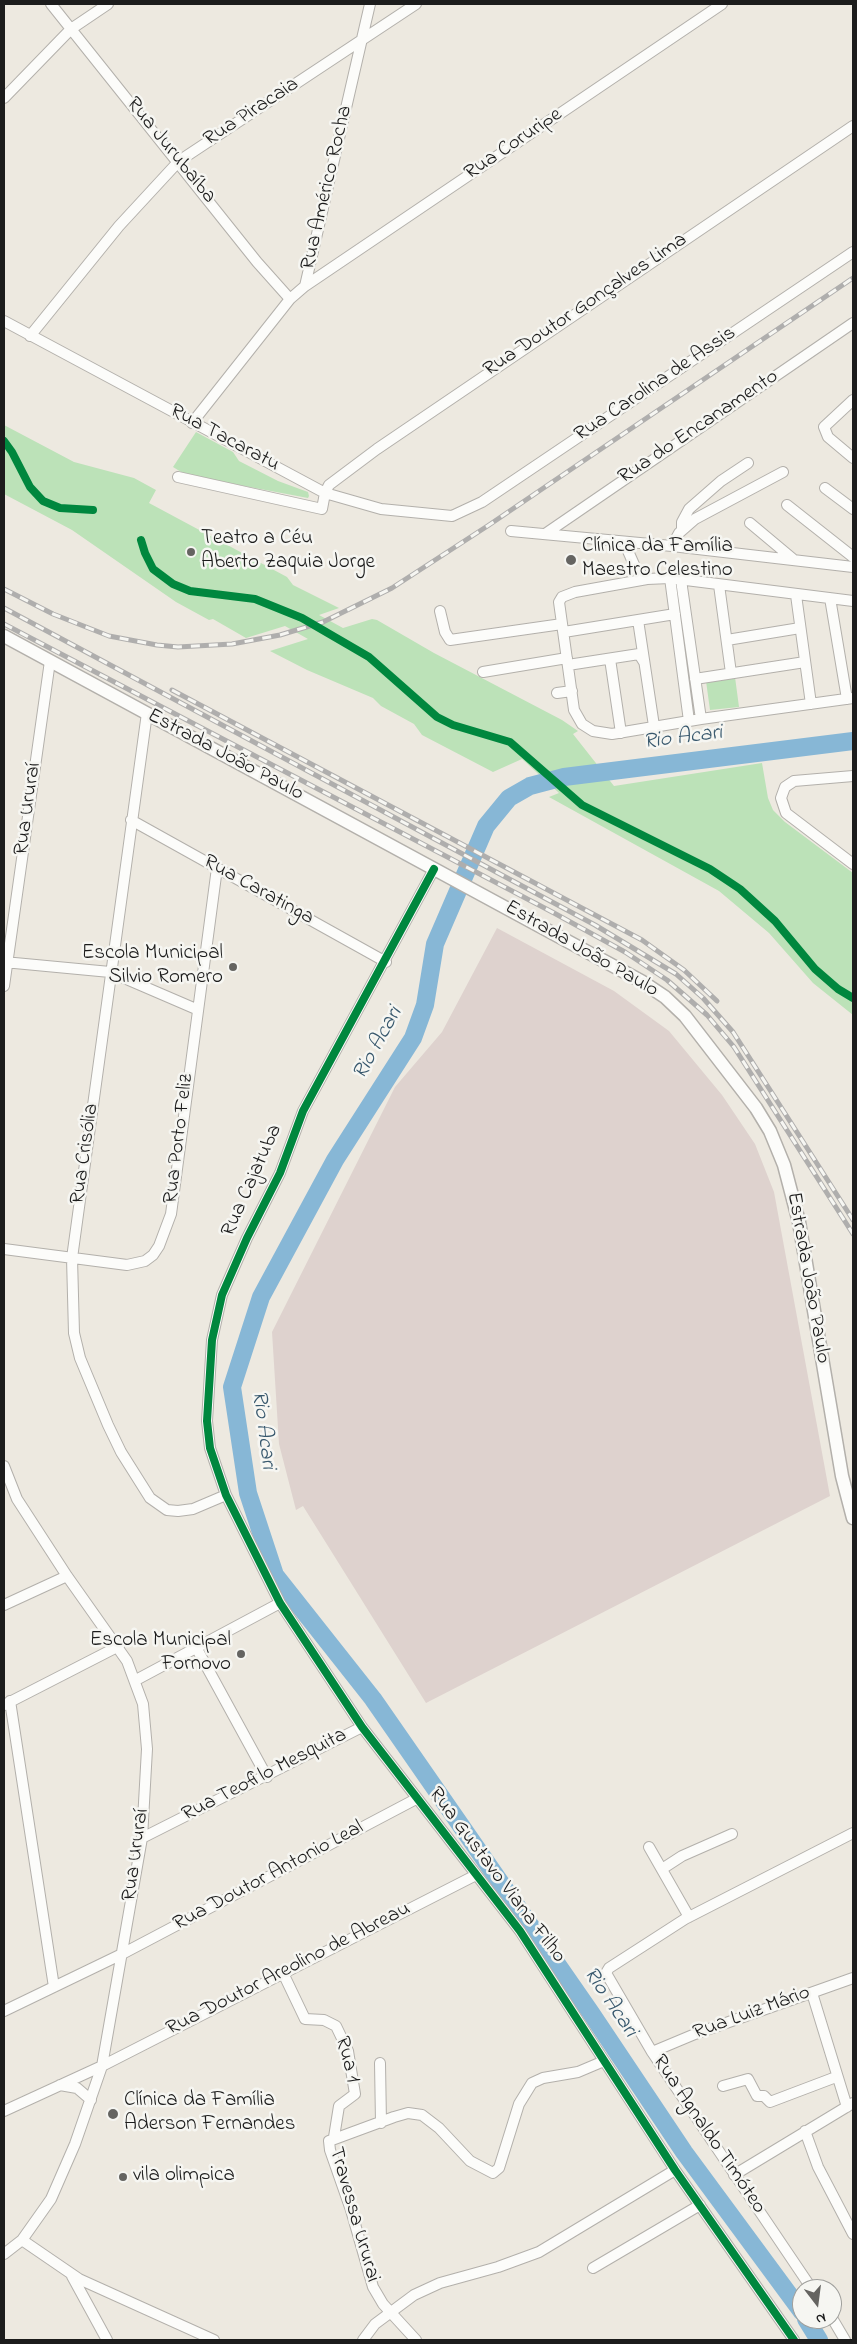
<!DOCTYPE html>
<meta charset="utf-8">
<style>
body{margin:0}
#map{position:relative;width:857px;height:2344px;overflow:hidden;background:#ede9e0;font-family:"Indie Flower",sans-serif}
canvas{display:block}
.frame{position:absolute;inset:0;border:5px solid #1c1c1c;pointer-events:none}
.north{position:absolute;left:792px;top:2279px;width:50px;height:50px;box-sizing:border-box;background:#f6f6f2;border:1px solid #9f9f9c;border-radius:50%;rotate:165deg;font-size:14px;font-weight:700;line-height:20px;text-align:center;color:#1c1c1c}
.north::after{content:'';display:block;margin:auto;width:18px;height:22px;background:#656461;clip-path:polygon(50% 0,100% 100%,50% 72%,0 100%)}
</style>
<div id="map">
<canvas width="857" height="2344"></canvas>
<div class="frame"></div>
<div class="north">N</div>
</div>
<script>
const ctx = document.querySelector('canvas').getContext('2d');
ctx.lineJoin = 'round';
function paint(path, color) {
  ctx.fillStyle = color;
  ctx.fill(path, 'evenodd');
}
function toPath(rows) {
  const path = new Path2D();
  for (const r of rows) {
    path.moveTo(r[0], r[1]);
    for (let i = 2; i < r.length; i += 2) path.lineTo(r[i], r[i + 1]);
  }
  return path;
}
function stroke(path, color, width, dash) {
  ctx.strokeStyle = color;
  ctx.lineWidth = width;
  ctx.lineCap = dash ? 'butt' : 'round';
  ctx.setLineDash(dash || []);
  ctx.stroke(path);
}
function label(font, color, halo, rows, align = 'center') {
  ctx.font = font + ' "Indie Flower",sans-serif';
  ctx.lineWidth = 5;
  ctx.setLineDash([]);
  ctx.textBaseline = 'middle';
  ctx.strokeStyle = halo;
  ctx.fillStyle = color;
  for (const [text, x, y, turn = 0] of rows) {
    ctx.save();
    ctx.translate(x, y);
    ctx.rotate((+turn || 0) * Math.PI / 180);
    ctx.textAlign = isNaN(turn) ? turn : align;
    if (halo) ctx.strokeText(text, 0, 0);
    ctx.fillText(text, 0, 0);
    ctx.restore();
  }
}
paint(toPath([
 [497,928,614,991,669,1031,722,1095,755,1144,774,1192,830,1496,426,1703,303,1506,296,1510,279,1444,272,1332,395,1087,442,1032]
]), '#ded2ce');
paint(toPath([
 [4,425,74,462,134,478,156,490,149,503,287,577,293,585,339,608,319,615,343,628,372,619,377,620,434,653,562,720,578,731,573,734,614,786,762,763,768,798,773,810,785,822,853,873,853,1015,813,983,769,933,719,891,549,797,559,793,522,759,493,772,422,735,414,724,381,706,373,698,307,670,270,651,308,639,285,626,246,638,213,619,209,620,176,602,72,530,4,494],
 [196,432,233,452,239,461,278,481,308,492,309,496,308,498,186,475,173,467],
 [735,677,739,707,710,710,706,681]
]), '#bce2b8');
stroke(toPath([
 [802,2312,684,2152,591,2013,373,1699,275,1575,248,1493,232,1387,261,1297,335,1160,413,1038,425,1005,435,944,486,826,509,798,530,786,564,777,853,741],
 [806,2319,819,2340]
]), '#87b7d6', 18);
const minor = toPath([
 [51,4,257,262,290,299],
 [4,98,71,29,108,4],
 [305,286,370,4],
 [4,321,325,493,381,509,452,516,482,502,853,252],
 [30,336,119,226,179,161,416,4],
 [853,400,824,427,828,437,853,458],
 [192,423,290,299,305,286,722,4],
 [178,477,322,509,325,493,329,485,377,449,853,126],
 [825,488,853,509],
 [787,505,853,557],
 [750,523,793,559],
 [682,530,682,522,689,509,721,481,748,463],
 [511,531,672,546,853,567],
 [545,534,853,323],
 [624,542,636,569,647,579],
 [672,546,679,533,695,519,783,472],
 [670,578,689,721],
 [681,580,701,719],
 [719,585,731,673],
 [796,595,811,704],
 [830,598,847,699],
 [853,601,670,578,647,579,575,592,562,597,559,602,574,710,582,724,593,731,612,734,701,719,853,698],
 [440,611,445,632,450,640,562,624],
 [638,620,654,726],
 [564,632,675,614],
 [727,640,800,628],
 [610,659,621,733],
 [568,665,639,654,644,662],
 [483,672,567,658],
 [695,679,805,662],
 [557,693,572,691],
 [147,713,72,1258,74,1333,80,1358,108,1425,121,1452,150,1498,167,1510,178,1511,193,1509,226,1495],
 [853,776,794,781,785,787,781,798,786,813,853,864],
 [131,820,386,962],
 [434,869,303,1111,280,1173,247,1238,222,1295,212,1340,207,1421,210,1448,226,1495,280,1603,362,1727,520,1931,675,2170,794,2340],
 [4,962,110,972,196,1009],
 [4,986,50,661],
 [4,1249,127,1265,145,1261,153,1255,159,1246,171,1214,217,868],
 [4,1466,17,1499,67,1576,127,1661,143,1704,147,1749,142,1838,102,2066,75,2144,51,2199,22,2240,4,2254],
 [4,1605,67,1576],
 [197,1649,267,1777],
 [136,1680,280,1603],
 [10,1701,54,1987],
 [4,1705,119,1646],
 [142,1838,362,1727],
 [649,1847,689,1917],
 [662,1869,682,1856,732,1834],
 [283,1973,305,2019,324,2020,336,2026,348,2051,355,2094,339,2106,334,2137],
 [812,1993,847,2107],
 [4,2011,122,1954,416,1799],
 [652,2052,695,2034,853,1978],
 [380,2063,381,2123],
 [60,2085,77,2088,91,2100],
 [723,2086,748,2079,757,2096,764,2096,770,2102,836,2077],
 [4,2111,102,2066,476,1875],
 [805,2131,818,2167,853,2234],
 [734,2175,853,2103],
 [22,2240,79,2279,214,2340],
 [593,2268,700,2205],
 [72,2276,107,2340],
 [812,2289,652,2052,606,1973,609,1968,685,1919,853,1833],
 [832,2318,845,2340],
 [363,2340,375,2324,414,2295,440,2283,498,2267,539,2252,675,2170],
 [416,2340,383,2304,373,2287,351,2210,330,2150,329,2141,394,2117,408,2113,422,2115,439,2128,470,2161,493,2173,499,2168,519,2104,532,2083,543,2078,578,2072,604,2061]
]);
const major = toPath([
 [4,636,641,981,665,997,685,1016,756,1108,770,1131,784,1165,799,1222,842,1476,853,1518]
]);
stroke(minor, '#b3b0ab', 12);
stroke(major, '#b3b0ab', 15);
stroke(minor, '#fcfcfa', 10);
stroke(major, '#fcfcfa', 12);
const rail = toPath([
 [4,589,53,614,109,636,157,645,178,647,232,644,280,635,323,622,392,588,489,525,853,278],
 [4,608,595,925,676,974,703,998,733,1032,853,1220],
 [4,624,554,913,625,952,667,980,707,1015,734,1047,853,1234],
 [172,690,642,940,684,970,717,1001]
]);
stroke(rail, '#afaead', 5);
stroke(rail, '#f6f6f2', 3, [9]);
stroke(toPath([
 [4,441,12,452,30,487,43,501,60,508,93,510],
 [141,540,145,553,153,569,173,584,190,591,255,599,302,618,369,657,437,717,453,725,510,742,582,805,710,869,740,889,775,921,815,969,838,989,853,998],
 [434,869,303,1111,280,1173,247,1238,222,1295,212,1340,207,1421,210,1448,226,1495,280,1603,362,1727,520,1931,675,2170,794,2340]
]), '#00873e', 8);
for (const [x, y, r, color] of [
 [191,552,5,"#656461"],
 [571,560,6,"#656461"],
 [233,967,5,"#656461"],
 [241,1654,5,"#656461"],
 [113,2114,6,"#656461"],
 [123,2177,5,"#656461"]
]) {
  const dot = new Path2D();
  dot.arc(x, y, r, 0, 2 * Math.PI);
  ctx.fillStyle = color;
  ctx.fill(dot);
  stroke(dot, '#f6f6f2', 2);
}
label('21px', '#1c1c1c', '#f6f6f2', [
 ["Rua Piracaia",252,113,-33],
 ["Rua Coruripe",514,145,-34],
 ["Rua Jurubaíba",170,151,51],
 ["Rua Américo Rocha",328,188,-77],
 ["Rua Doutor Gonçalves Lima",586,306,-34],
 ["Rua Carolina de Assis",656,385,-34],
 ["Rua do Encanamento",699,428,-34],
 ["Rua Tacaratu",224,439,28],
 ["Estrada João Paulo",225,756,28],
 ["Rua Ururaí",29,809,-82],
 ["Rua Caratinga",258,891,29],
 ["Estrada João Paulo",581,950,30],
 ["Rua Porto Feliz",180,1139,-83],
 ["Rua Crisólia",86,1154,-82],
 ["Rua Cajatuba",253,1181,-66],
 ["Estrada João Paulo",807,1278,80],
 ["Rua Teofilo Mesquita",265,1776,-27],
 ["Rua Ururaí",137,1855,-82],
 ["Rua Gustavo Viana Filho",496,1876,53],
 ["Rua Doutor Antonio Leal",269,1877,-28],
 ["Rua Doutor Areolino de Abreau",289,1970,-27],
 ["Rua Luiz Mário",752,2014,-20],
 ["Rua 1",346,2060,75],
 ["Rua Agnaldo Timóteo",708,2135,56],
 ["Travessa Ururai",353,2215,74]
]);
label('21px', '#1c1c1c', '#f6f6f2', [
 ["Teatro a Céu",201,540],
 ["Aberto Zaquia Jorge",201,564],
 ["Clínica da Família",582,548],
 ["Maestro Celestino",582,572],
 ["Escola Municipal",223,955,"right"],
 ["Silvio Romero",223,979,"right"],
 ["Escola Municipal",231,1642,"right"],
 ["Fornovo",231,1666,"right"],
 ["Clínica da Família",124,2102],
 ["Aderson Fernandes",124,2126],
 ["vila olimpica",133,2177]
], 'left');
label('italic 22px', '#38586d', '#f6f6f2', [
 ["Rio Acari",683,739,-7],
 ["Rio Acari",379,1044,-61],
 ["Rio Acari",262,1430,83],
 ["Rio Acari",609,2003,56]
]);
</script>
